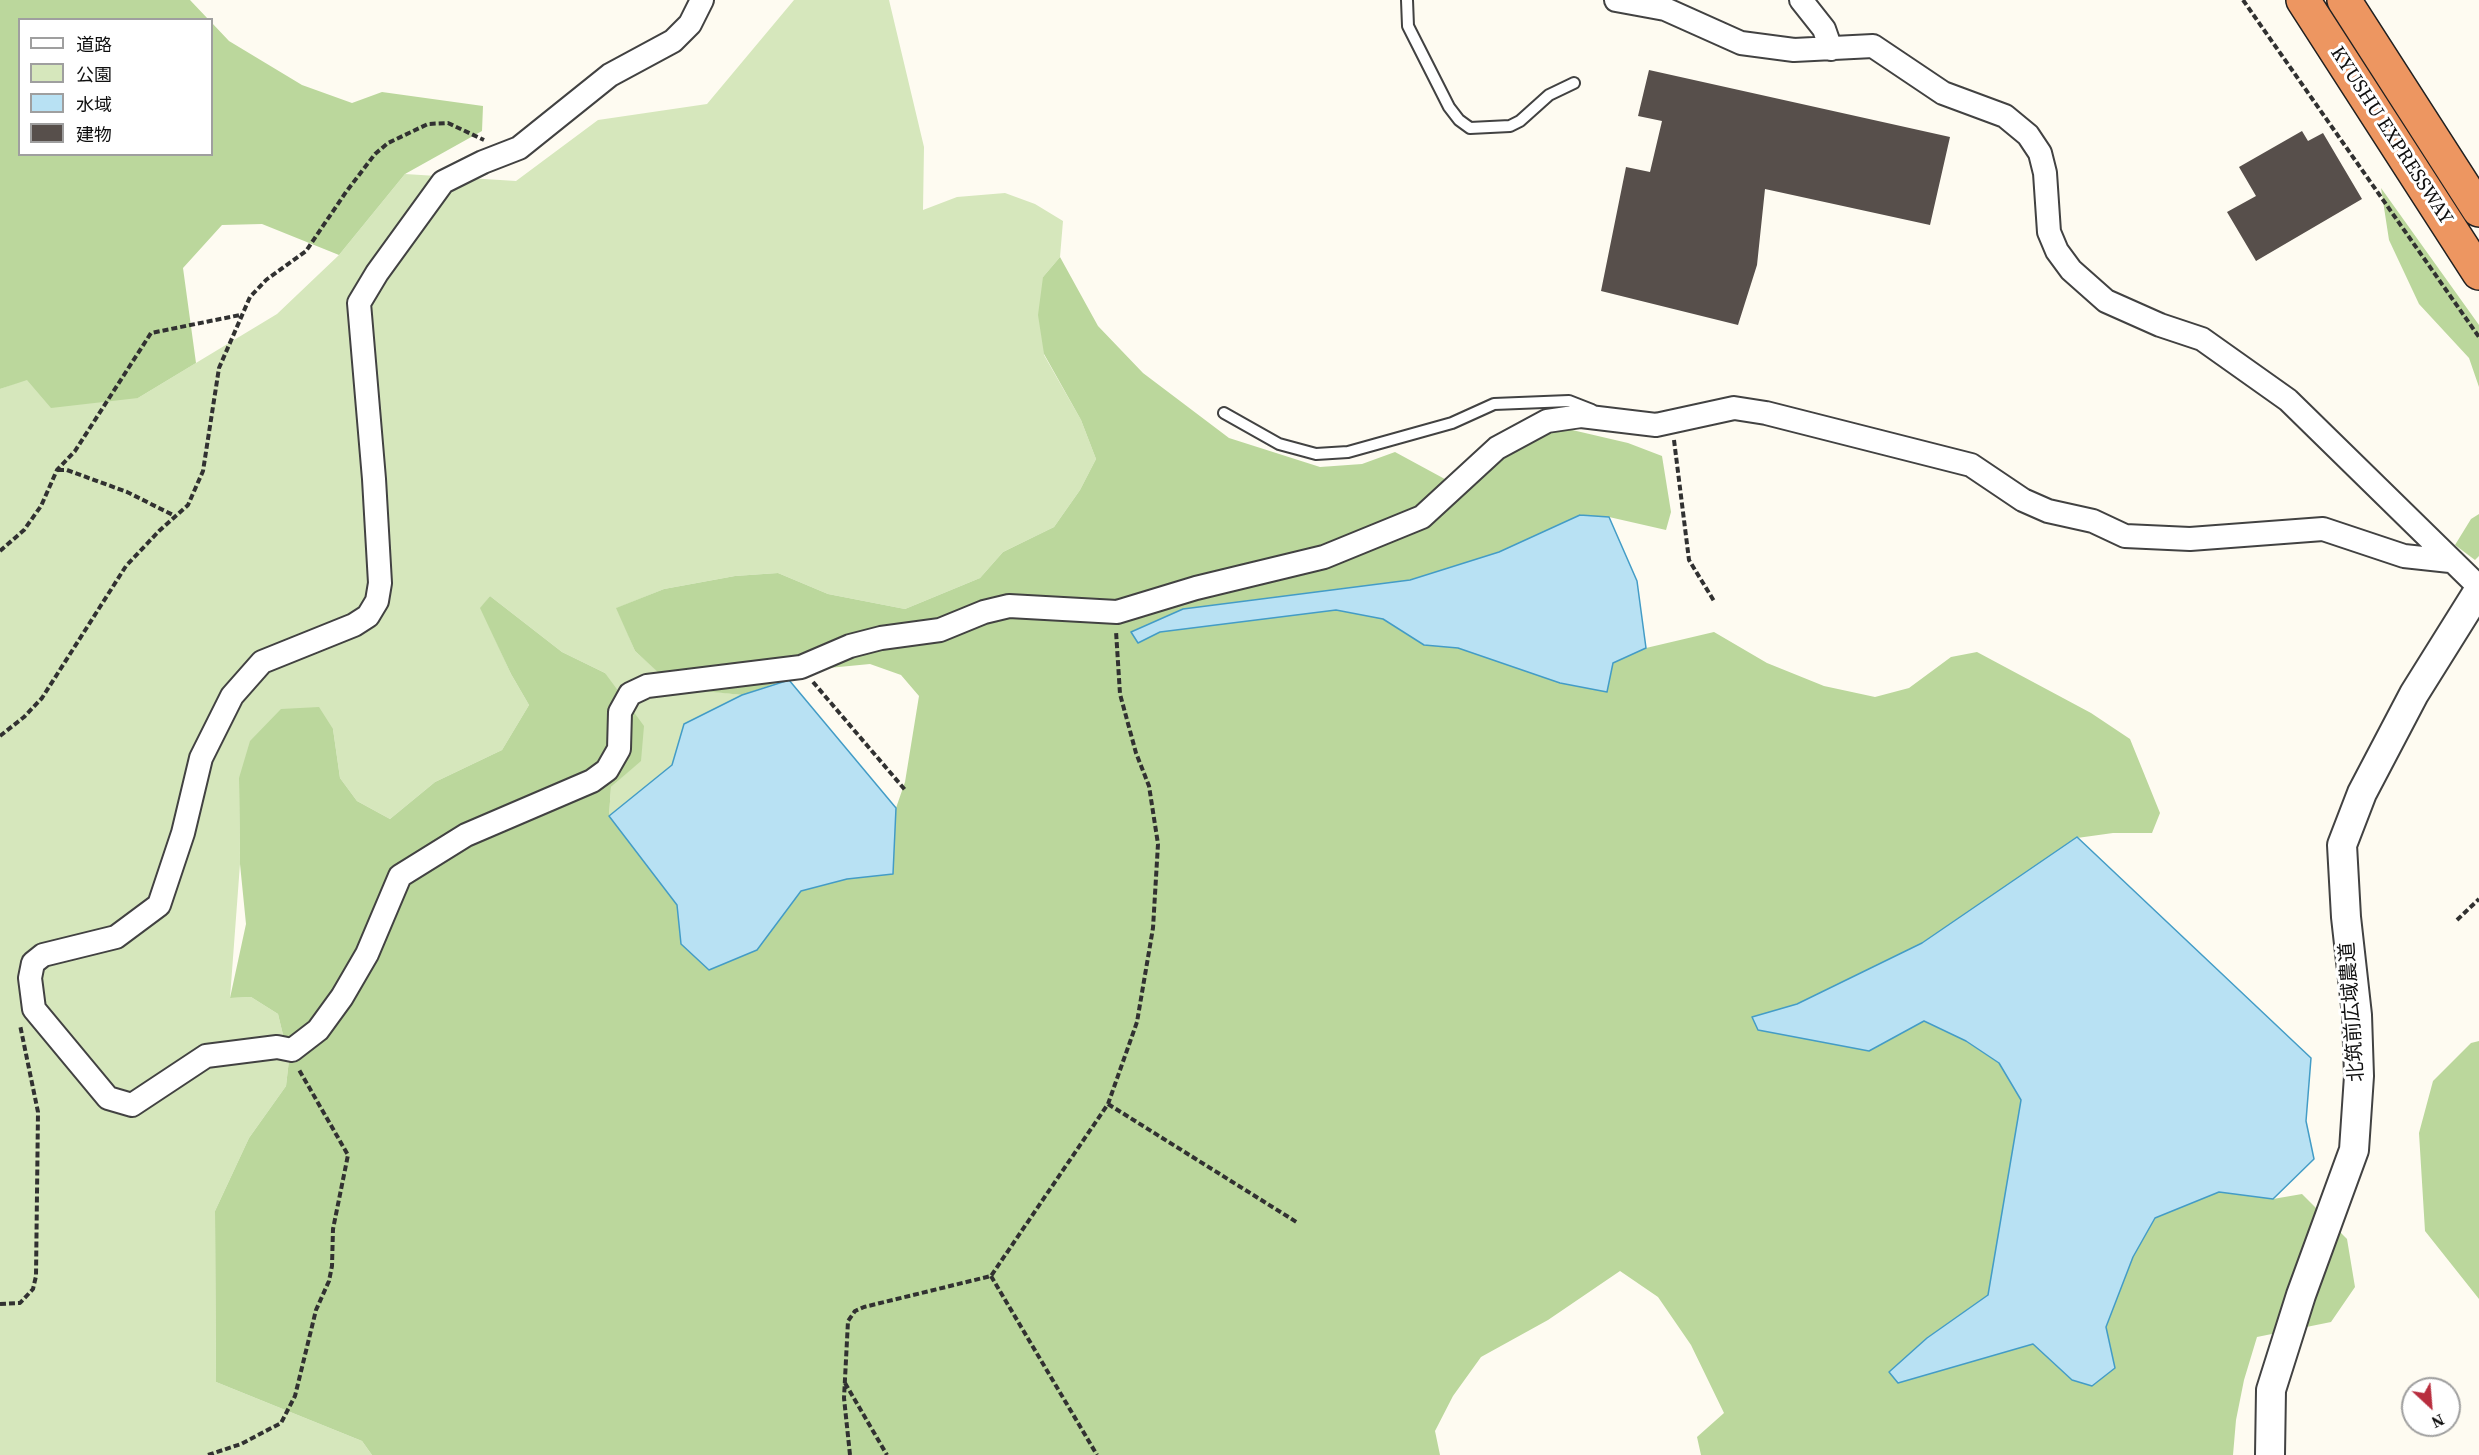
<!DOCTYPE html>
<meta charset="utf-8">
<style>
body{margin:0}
#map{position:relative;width:2479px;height:1455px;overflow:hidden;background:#fefbf1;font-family:"Source Serif 4","Noto Sans JP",serif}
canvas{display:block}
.legend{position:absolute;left:18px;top:18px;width:195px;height:138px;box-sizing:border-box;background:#fff;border:2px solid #9f9f9f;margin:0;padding:8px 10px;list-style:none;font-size:18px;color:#0f0f0f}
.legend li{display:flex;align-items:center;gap:12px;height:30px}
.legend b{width:30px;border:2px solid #9f9f9f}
.north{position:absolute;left:2401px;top:1377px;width:60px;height:60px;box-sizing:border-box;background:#fff;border:2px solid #9f9f9f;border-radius:50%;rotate:154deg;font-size:16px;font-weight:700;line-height:24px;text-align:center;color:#0f0f0f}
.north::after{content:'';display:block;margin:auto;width:21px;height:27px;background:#b82d3e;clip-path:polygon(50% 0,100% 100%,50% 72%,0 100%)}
</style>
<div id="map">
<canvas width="2479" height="1455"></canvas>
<ul class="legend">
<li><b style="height:8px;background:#fff"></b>道路</li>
<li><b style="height:16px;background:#d6e7bc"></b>公園</li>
<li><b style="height:16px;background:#b8e1f3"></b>水域</li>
<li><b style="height:16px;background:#574f4b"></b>建物</li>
</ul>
<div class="north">N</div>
</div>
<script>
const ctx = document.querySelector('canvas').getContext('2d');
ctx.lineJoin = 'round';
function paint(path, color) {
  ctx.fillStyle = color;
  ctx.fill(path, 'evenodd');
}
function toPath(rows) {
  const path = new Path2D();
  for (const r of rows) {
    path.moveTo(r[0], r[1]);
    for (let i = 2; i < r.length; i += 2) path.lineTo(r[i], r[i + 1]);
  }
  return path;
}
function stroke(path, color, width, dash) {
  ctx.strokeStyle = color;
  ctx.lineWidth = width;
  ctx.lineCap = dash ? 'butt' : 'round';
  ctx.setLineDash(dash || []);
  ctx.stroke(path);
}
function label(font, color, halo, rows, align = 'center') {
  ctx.font = font + ' "Source Serif 4","Noto Sans JP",serif';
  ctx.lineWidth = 6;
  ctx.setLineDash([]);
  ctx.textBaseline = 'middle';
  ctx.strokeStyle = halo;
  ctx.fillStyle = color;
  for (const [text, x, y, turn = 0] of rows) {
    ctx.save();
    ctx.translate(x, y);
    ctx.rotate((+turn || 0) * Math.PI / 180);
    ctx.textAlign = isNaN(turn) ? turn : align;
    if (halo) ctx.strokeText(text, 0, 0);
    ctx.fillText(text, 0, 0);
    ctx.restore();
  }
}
paint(toPath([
 [794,0,889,0,924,147,923,210,957,197,1005,193,1035,204,1063,221,1060,257,1043,277,1044,355,1081,420,1096,459,1080,490,1054,527,1003,552,980,578,905,609,828,594,778,573,735,576,664,589,617,608,635,651,675,687,742,695,684,724,672,765,609,816,611,787,641,760,605,673,562,652,490,596,481,608,511,674,529,705,502,750,435,782,390,819,357,801,340,778,333,729,239,778,240,864,230,998,251,997,278,1014,289,1060,286,1086,249,1138,215,1211,216,1382,362,1441,372,1455,0,1455,0,389,27,379,138,398,277,314,339,255,405,174,516,181,598,120,707,104]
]), '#d6e7bc');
paint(toPath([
 [0,0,190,0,208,19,20,20,20,154,212,154,212,23,229,41,302,85,352,103,382,92,483,106,482,131,405,174,339,255,262,224,222,225,183,268,196,363,138,398,51,408,27,380,0,389],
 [2381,188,2479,325,2479,387,2469,358,2419,304,2389,240],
 [1060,257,1098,326,1143,373,1229,438,1320,467,1362,464,1395,452,1454,484,1555,426,1628,443,1662,456,1671,512,1666,530,1609,517,1580,515,1499,552,1410,580,1183,609,1138,643,1160,632,1336,610,1383,619,1424,645,1458,648,1560,683,1607,692,1612,663,1646,648,1714,632,1767,663,1824,686,1875,697,1909,688,1951,657,1977,652,2091,713,2130,739,2160,813,2152,833,2113,833,2077,838,1922,943,1797,1004,1752,1017,1869,1051,1923,1021,1966,1041,1999,1063,2021,1100,1988,1295,1927,1338,1889,1372,1898,1383,2033,1344,2072,1380,2115,1368,2106,1327,2133,1257,2155,1218,2219,1192,2273,1199,2302,1194,2347,1239,2355,1287,2331,1322,2257,1337,2244,1380,2236,1420,2233,1455,1701,1455,1697,1437,1724,1413,1691,1345,1658,1297,1620,1271,1548,1320,1481,1357,1453,1396,1435,1431,1440,1455,372,1455,362,1441,216,1382,215,1211,249,1138,286,1086,289,1060,278,1014,251,997,230,998,246,924,240,864,239,778,250,741,281,709,319,707,333,729,340,778,357,801,390,819,435,782,502,750,529,705,511,674,480,608,490,596,562,652,605,673,644,726,641,761,611,787,609,816,677,905,681,944,757,950,801,891,847,879,893,874,896,808,905,782,919,696,901,675,870,664,818,669,742,695,675,688,635,651,616,608,664,589,735,576,778,573,828,594,905,609,980,578,1003,552,1054,527,1080,490,1096,459,1081,420,1044,354,1038,315,1043,277],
 [2479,514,2479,556,2475,560,2455,545,2471,519],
 [2479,1041,2479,1299,2425,1231,2419,1133,2433,1081,2471,1043]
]), '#bbd79c');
const water = toPath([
 [1580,515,1609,517,1637,581,1646,648,1613,663,1607,692,1560,683,1458,648,1424,645,1383,619,1336,610,1160,632,1138,643,1131,632,1183,609,1410,580,1499,552,1580,515],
 [789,680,896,808,893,874,847,879,801,891,757,950,709,970,681,944,677,905,609,816,672,765,684,724,742,695,789,680],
 [2077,837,2311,1058,2306,1121,2314,1159,2273,1199,2219,1192,2155,1218,2133,1257,2106,1327,2115,1368,2092,1386,2072,1380,2033,1344,1898,1383,1889,1372,1927,1338,1988,1295,2021,1100,1999,1063,1966,1041,1924,1021,1869,1051,1758,1030,1752,1017,1797,1004,1922,943,2077,837]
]);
paint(water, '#b8e1f3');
stroke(water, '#439cc6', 1.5);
paint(toPath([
 [1649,70,1950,137,1930,225,1765,189,1757,265,1738,325,1601,291,1626,167,1650,172,1662,121,1638,116],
 [2302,131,2308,141,2323,133,2362,199,2256,261,2227,212,2256,196,2239,167]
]), '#574f4b');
const service = toPath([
 [1407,0,1408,26,1449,107,1459,120,1470,128,1510,126,1520,121,1549,95,1574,83],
 [1224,413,1279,444,1316,454,1348,452,1452,423,1494,404,1569,401,1592,410]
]);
const minor = toPath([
 [702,0,690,24,673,41,610,75,519,148,483,162,443,182,377,273,359,303,374,479,380,583,377,601,368,616,354,625,262,662,232,696,201,758,183,833,159,905,116,937,43,955,33,963,30,978,34,1009,108,1098,132,1105,206,1056,277,1047,292,1050,318,1030,342,997,367,954,400,876,466,835,592,781,607,770,619,749,620,712,630,694,647,686,801,667,850,646,881,638,940,630,984,612,1009,606,1117,612,1196,588,1324,557,1422,517,1497,448,1547,421,1581,416,1656,425,1734,408,1766,413,1971,465,2023,500,2048,511,2093,521,2125,536,2190,539,2323,529,2404,556,2450,561],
 [1616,0,1665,9,1741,43,1794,50,1873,46,1943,93,2005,116,2028,135,2040,153,2045,173,2049,232,2057,251,2071,270,2106,301,2160,325,2202,339,2288,400,2479,587],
 [1801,0,1824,29,1831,49]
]);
const tertiary = toPath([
 [2270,1455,2271,1390,2301,1295,2354,1150,2359,1076,2357,1015,2346,917,2342,845,2362,793,2414,694,2479,590]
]);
const motorway = toPath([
 [2303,0,2479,273],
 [2344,0,2479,210]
]);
stroke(service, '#424242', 14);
stroke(minor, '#424242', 26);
stroke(tertiary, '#424242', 32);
stroke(motorway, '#202020', 36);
stroke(toPath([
 [2243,0,2479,337],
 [1674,440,1689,560,1714,601],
 [58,470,67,470,127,492,175,516],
 [0,551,24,530,41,506,57,470,75,451,151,333,240,315],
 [813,682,906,791],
 [0,736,24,717,42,698,126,566,159,531,188,505,203,471,219,368,250,297,266,280,306,251,346,192,375,154,388,143,428,124,448,123,484,140],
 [2457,920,2479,899],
 [1108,1104,1298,1223],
 [991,1276,1097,1455],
 [0,1304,20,1303,33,1289,36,1276,38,1112,20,1025],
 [845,1383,887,1455],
 [208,1455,241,1444,281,1423,295,1396,316,1310,329,1281,332,1266,333,1229,348,1155,298,1068],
 [850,1455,844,1398,848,1321,855,1311,864,1307,991,1276,1108,1104,1137,1022,1153,928,1158,844,1149,786,1136,753,1120,694,1116,631]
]), '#313131', 4, [6, 3]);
stroke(service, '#fff', 10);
stroke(minor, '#fff', 22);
stroke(tertiary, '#fff', 28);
stroke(motorway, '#ed9661', 33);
label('20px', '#0f0f0f', '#fff', [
 ["KYUSHU EXPRESSWAY",2391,136,57],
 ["北筑前広域農道",2353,1012,-94]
]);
</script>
